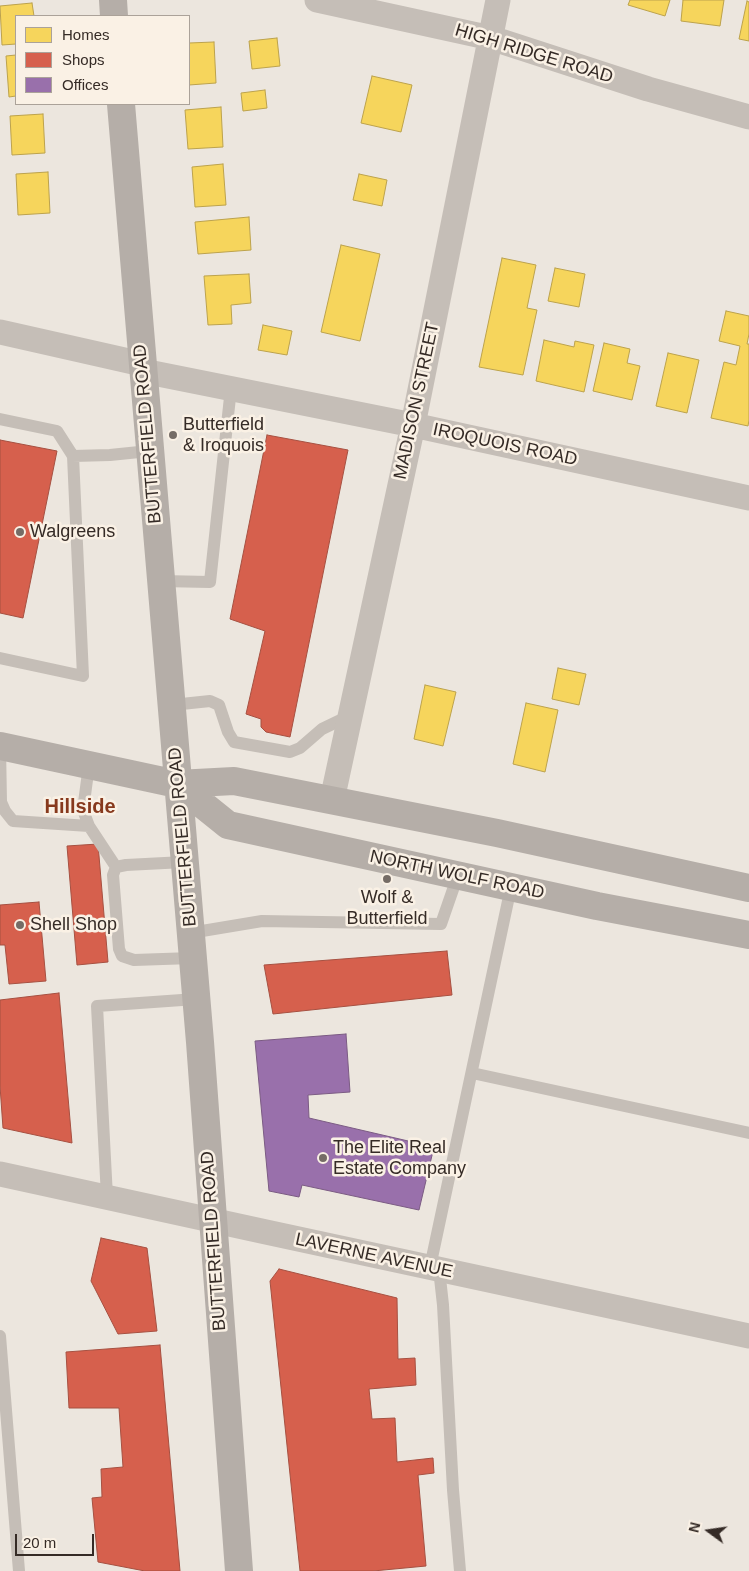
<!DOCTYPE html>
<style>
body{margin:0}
#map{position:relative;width:749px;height:1571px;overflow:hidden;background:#ece6de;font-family:Arial,sans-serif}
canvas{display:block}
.legend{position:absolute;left:15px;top:15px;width:175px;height:90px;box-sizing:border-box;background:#faf1e5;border:1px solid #aba299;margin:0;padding:6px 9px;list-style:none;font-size:15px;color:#352b26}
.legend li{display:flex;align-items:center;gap:10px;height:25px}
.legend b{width:25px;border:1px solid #aba299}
.north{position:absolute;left:684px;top:1506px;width:50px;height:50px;-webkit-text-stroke:4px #faf1e5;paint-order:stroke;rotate:284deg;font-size:14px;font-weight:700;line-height:20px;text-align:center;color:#352b26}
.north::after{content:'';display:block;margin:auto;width:18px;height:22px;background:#352b26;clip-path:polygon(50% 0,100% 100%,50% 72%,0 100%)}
.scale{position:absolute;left:15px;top:1534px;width:79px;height:22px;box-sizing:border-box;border:2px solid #352b26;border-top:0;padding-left:6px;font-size:15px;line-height:18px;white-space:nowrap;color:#352b26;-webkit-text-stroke:4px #faf1e5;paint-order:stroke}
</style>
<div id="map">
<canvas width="749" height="1571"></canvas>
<ul class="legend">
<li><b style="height:14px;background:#f6d55c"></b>Homes</li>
<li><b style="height:14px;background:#d6604d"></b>Shops</li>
<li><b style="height:14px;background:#9970ab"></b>Offices</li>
</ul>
<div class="north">N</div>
<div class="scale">20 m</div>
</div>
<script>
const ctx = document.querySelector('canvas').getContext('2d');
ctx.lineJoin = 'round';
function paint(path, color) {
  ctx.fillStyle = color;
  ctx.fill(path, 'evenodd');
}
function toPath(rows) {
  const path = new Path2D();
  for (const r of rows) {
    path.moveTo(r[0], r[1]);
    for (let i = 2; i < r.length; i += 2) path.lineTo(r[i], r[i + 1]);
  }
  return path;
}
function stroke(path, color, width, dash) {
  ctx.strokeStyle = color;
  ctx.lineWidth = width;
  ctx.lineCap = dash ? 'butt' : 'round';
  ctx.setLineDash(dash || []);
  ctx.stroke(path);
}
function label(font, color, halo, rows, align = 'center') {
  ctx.font = font + ' Arial,sans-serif';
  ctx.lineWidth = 5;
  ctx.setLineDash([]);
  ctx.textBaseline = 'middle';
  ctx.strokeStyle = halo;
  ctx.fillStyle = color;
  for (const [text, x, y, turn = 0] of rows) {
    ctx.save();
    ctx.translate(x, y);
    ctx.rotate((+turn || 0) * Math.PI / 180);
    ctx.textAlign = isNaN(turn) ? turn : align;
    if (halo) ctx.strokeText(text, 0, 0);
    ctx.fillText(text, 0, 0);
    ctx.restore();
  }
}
const homes = toPath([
 [630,0,670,0,665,16,628,5,630,0],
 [683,0,724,0,720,26,681,21,683,0],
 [747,1,749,2,749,41,739,39,747,1],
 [32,3,34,16,16,16,16,44,2,45,0,6,32,3],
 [277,38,280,66,252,69,249,41,277,38],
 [214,42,216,83,189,85,189,43,214,42],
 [16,55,16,96,9,97,6,56,16,55],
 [372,76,412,85,401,132,361,123,372,76],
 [265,90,267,108,243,111,241,93,265,90],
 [221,107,223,147,188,149,185,110,221,107],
 [43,114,45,153,12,155,10,116,43,114],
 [223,164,226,205,195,207,192,167,223,164],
 [48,172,50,213,18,215,16,174,48,172],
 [359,174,387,180,382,206,353,200,359,174],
 [249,217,251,250,198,254,195,222,249,217],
 [341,245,380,254,360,341,321,332,341,245],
 [502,258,536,265,527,308,537,310,523,375,479,367,502,258],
 [555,268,585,274,579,307,548,301,555,268],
 [249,274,251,303,231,305,232,324,208,325,204,276,249,274],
 [726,311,749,316,749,334,747,344,749,344,749,420,748,426,711,418,724,362,736,365,740,346,719,341,726,311],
 [263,325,292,331,287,355,258,350,263,325],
 [544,340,574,347,575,341,594,345,584,392,536,381,544,340],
 [604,343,630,349,627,363,640,366,632,400,593,391,604,343],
 [668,353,699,360,687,413,656,406,668,353],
 [558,668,586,674,579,705,552,699,558,668],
 [425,685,456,692,443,746,414,739,425,685],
 [526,703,558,710,545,772,513,764,526,703]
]);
paint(homes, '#f6d55c');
stroke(homes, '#bca24c', 1);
const shops = toPath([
 [267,435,348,450,290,737,266,732,261,727,261,719,246,714,265,631,230,619,267,435],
 [0,440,57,451,23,618,0,613,0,440],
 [98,844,108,962,77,965,67,846,98,844],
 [39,902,46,981,9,984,5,945,0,945,0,905,39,902],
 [447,951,452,995,273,1014,264,965,447,951],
 [59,993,72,1143,3,1128,0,1086,0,1000,59,993],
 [101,1238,147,1248,157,1331,118,1334,91,1281,101,1238],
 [279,1269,397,1298,398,1359,415,1358,416,1385,369,1389,372,1419,395,1418,397,1462,433,1458,434,1473,418,1475,426,1566,373,1571,300,1571,270,1281,279,1269],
 [160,1345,180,1571,145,1571,98,1562,92,1498,102,1497,101,1469,123,1467,119,1408,69,1408,66,1352,160,1345]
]);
paint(shops, '#d6604d');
stroke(shops, '#a65041', 1);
const offices = toPath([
 [346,1034,350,1092,308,1095,309,1118,434,1147,419,1210,302,1185,299,1197,269,1191,255,1041,346,1034]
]);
paint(offices, '#9970ab');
stroke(offices, '#7b5b83', 1);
stroke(toPath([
 [0,419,57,431,73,456],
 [161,581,210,582,231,388],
 [0,658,83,676,73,456,110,455,149,451],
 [172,705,210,701,219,705,228,732,234,742,290,752,300,748,322,729,349,716],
 [0,746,1,802,5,811,13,821,89,826],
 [89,765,83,810,89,826,116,867],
 [184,862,126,865,116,867,113,875,119,949,122,956,134,960,192,958],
 [190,933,262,921,441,924,458,875],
 [472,1073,749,1133],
 [107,1197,97,1006,196,999],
 [430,1267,511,887],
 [439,1269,443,1305,453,1490,460,1571],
 [0,1336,19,1571]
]), '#c5beb7', 12);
stroke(toPath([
 [317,0,491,38,648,89,749,117],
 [0,332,142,364],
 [143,371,413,425,749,498],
 [332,800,413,425,498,0],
 [0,1174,266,1232,749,1336]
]), '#c5beb7', 25);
stroke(toPath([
 [113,0,114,16],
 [121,104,200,1042,239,1571],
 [0,746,177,784,234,781,497,833,749,888],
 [177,784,228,825,597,906,749,935]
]), '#b5aea8', 28);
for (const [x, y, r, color] of [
 [173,435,5,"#756c66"],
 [20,532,5,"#756c66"],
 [387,879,5,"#756c66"],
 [20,925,5,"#756c66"],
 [323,1158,5,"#756c66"]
]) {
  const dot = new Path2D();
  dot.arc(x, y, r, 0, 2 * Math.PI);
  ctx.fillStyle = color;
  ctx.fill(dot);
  stroke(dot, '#faf1e5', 2);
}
label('18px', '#352b26', '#faf1e5', [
 ["HIGH RIDGE ROAD",534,54,17],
 ["MADISON STREET",417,401,-78],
 ["BUTTERFIELD ROAD",148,434,-95],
 ["IROQUOIS ROAD",505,445,12],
 ["BUTTERFIELD ROAD",183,837,-95],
 ["NORTH WOLF ROAD",457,875,12],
 ["BUTTERFIELD ROAD",214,1241,-94],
 ["LAVERNE AVENUE",374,1256,12]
]);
label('18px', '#352b26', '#faf1e5', [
 ["Butterfield",183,425],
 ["& Iroquois",183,446],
 ["Walgreens",30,532],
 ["Wolf &",387,898,"center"],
 ["Butterfield",387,919,"center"],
 ["Shell Shop",30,925],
 ["The Elite Real",333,1148],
 ["Estate Company",333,1169]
], 'left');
label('bold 20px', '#87391d', '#faf1e5', [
 ["Hillside",80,807]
]);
</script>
